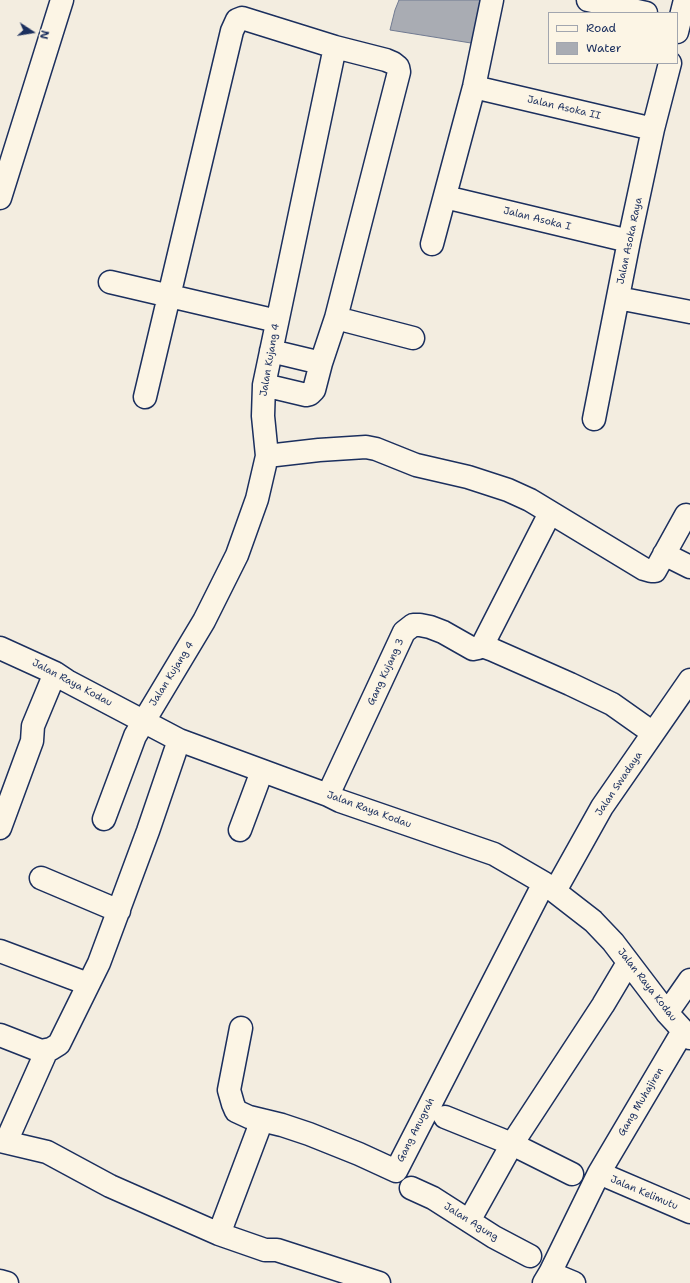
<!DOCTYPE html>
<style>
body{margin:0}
#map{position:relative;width:690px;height:1283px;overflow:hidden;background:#f3ede0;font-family:"Shantell Sans",sans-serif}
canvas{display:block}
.legend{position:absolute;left:548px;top:12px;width:130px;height:52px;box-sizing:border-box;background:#fcf5e5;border:1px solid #a2a6af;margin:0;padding:5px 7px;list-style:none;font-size:12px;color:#1b2f5e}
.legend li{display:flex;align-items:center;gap:8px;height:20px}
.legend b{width:20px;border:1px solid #a2a6af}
.north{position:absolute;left:12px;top:12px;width:40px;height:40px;-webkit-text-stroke:3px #fcf5e5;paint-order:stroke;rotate:102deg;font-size:11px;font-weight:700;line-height:16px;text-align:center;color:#1b2f5e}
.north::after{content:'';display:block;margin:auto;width:14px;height:18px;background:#1b2f5e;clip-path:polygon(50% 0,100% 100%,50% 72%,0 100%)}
</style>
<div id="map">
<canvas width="690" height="1283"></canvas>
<ul class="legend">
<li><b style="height:5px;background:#fcf5e5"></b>Road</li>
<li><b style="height:11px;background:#a9acb3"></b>Water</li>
</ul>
<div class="north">N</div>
</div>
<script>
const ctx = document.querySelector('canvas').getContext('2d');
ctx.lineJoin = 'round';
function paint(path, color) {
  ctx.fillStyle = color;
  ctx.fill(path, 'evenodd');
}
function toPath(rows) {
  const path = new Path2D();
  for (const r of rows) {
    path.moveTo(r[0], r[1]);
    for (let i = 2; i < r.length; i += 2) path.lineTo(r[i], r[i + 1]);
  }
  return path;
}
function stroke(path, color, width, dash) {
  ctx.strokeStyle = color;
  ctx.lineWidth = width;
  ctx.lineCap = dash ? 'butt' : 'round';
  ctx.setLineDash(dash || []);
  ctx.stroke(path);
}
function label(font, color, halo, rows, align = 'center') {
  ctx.font = font + ' "Shantell Sans",sans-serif';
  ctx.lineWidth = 3.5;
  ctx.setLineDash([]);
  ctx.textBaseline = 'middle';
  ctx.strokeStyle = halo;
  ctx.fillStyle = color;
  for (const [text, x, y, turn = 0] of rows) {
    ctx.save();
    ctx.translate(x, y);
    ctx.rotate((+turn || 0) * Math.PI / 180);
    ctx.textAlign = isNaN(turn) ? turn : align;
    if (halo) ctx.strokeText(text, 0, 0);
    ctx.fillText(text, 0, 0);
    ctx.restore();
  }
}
const water = toPath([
 [399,0,483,0,483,5,471,43,390,30,395,10,399,0]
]);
paint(water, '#a9acb3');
stroke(water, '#707a91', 1);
const minor = toPath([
 [588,0,646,13],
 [677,32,685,0],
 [474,87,653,129],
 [445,197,629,241],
 [0,198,62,0],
 [432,244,474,87,492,0],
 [110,282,277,321],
 [618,298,690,312],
 [336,318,413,338],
 [264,385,306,395,310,394,314,390,321,363],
 [145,397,232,31,237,20,242,18,335,47,386,60,393,63,398,67,399,72,336,318,321,363,271,351],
 [594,419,629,241,653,129,670,63],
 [267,456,319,450,366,447,376,449,416,465,468,477,508,490,530,500,644,569,651,571,655,571,686,515],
 [664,554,690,567],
 [482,646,493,650,570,684,612,704,653,733],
 [0,648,55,673,67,681,179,740,328,795,340,801,494,854,544,883,593,921,613,942,667,1013,690,1038],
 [328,795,404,632,413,625,420,625,430,627,443,632,473,649,478,648,482,646,550,513],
 [104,819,135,736,204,621,237,555,257,499,267,456,263,416,264,385,335,47],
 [0,828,32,741,33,726,55,673],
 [240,830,262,771],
 [41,878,119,911],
 [555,891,602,807,690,680],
 [0,951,88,984],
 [667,1013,690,980],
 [241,1028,229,1090,233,1104,236,1111,249,1117,282,1125,309,1134,359,1154,396,1171,544,883],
 [0,1035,41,1051,51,1049,59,1044,99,963,148,831,179,740],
 [445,1117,512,1144,572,1174],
 [0,1141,47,1152,110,1186,219,1234,262,1120],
 [6,1142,47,1050],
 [599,1173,690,1212],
 [411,1188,433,1198,494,1237,530,1256],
 [469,1221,512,1144,603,1005,628,963],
 [219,1234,265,1250,277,1250,379,1283],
 [550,1273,574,1283],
 [0,1281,7,1283],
 [544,1283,550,1273,599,1173,683,1031]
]);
stroke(minor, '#1b2f5e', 25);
stroke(minor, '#fcf5e5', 22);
label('10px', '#1b2f5e', '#fcf5e5', [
 ["Jalan Asoka II",564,108,13],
 ["Jalan Asoka I",537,219,14],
 ["Jalan Asoka Raya",630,241,-78],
 ["Jalan Kujang 4",270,360,-80],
 ["Gang Kujang 3",386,672,-65],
 ["Jalan Kujang 4",172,674,-58],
 ["Jalan Raya Kodau",72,683,28],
 ["Jalan Swadaya",619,784,-56],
 ["Jalan Raya Kodau",369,810,20],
 ["Jalan Raya Kodau",647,985,52],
 ["Gang Muhajiren",641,1102,-59],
 ["Gang Anugrah",416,1130,-63],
 ["Jalan Kelimutu",644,1193,23],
 ["Jalan Agung",471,1222,32]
]);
</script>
